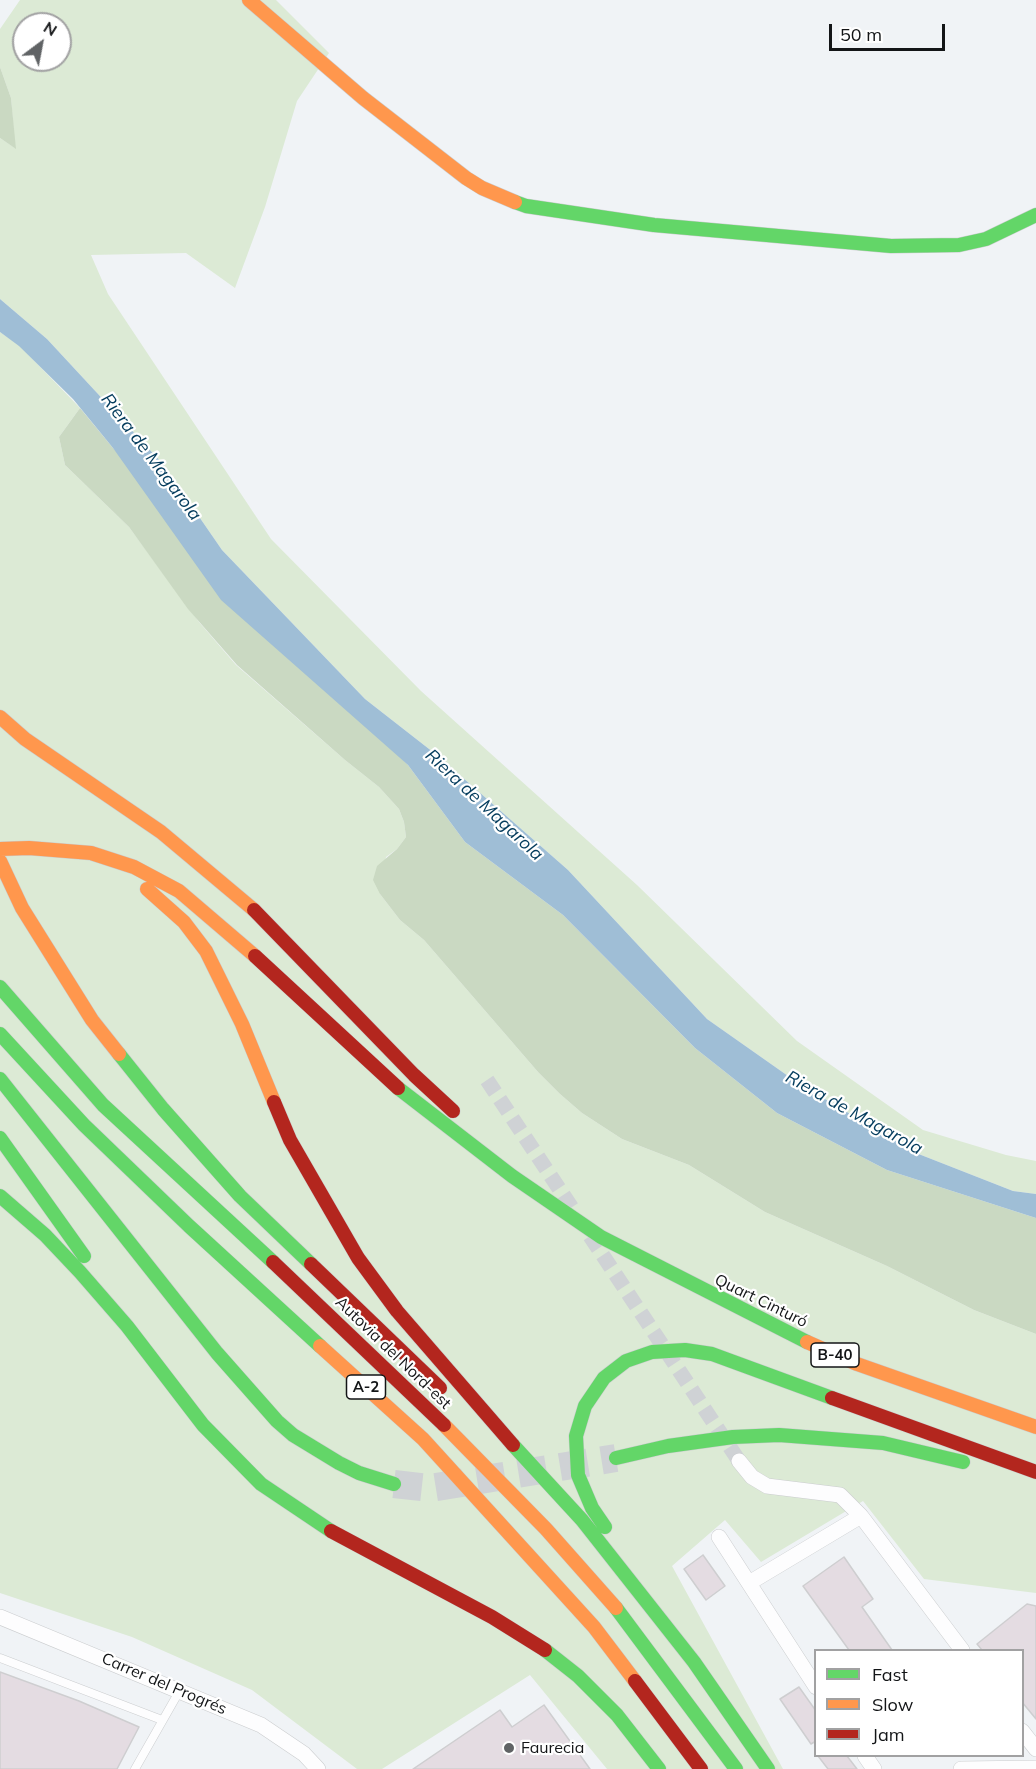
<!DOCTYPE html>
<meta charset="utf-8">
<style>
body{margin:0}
#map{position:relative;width:1036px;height:1769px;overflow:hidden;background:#f0f3f6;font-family:Mulish,sans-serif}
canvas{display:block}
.legend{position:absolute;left:814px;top:1649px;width:210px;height:108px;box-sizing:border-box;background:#fff;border:2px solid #a1a1a2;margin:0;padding:8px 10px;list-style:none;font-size:18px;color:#131517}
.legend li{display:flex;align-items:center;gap:12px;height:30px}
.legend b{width:30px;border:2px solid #a1a1a2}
.north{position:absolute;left:12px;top:12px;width:60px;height:60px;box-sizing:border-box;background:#fff;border:2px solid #a1a1a2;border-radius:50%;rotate:32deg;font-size:16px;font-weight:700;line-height:24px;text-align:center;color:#131517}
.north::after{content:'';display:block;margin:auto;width:21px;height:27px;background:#606365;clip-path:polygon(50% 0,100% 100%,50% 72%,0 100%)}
.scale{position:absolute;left:829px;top:24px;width:116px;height:27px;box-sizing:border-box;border:3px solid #131517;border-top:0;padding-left:8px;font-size:18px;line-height:21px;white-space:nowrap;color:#131517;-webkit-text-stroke:4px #fff;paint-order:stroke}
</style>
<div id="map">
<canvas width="1036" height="1769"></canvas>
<ul class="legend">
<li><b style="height:8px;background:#63d668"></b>Fast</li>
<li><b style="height:8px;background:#ff974d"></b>Slow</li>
<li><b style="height:8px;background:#b3261e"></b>Jam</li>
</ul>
<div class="north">N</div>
<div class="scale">50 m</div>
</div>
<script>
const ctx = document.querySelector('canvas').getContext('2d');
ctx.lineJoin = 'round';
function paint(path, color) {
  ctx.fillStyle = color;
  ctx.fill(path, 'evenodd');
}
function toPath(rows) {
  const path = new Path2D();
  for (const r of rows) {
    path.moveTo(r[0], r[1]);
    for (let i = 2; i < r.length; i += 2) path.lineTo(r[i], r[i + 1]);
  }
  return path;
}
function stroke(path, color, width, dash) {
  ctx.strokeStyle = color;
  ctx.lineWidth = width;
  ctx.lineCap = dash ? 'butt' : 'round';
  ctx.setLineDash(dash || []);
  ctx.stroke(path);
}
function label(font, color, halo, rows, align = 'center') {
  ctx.font = font + ' Mulish,sans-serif';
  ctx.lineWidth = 4.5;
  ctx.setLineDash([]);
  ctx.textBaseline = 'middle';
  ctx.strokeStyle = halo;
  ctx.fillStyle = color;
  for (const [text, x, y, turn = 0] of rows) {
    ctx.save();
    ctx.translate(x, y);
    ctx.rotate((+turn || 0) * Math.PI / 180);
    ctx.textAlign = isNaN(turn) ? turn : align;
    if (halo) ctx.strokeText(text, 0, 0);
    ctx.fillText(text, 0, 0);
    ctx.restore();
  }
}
paint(toPath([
 [20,0,276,0,329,53,297,101,265,207,235,288,186,253,91,255,108,294,271,539,421,691,637,885,797,1041,923,1130,1006,1155,1036,1161,1036,1194,1013,1191,916,1153,798,1083,707,1019,568,870,438,756,365,699,222,550,162,463,47,339,0,299,0,138,15,148,11,98,0,67,0,29],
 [24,24,60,24,60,60,24,60],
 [0,332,19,345,80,408,59,437,65,465,129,527,199,622,236,665,345,760,379,787,399,809,404,822,406,837,397,849,386,857,380,894,400,920,424,940,538,1072,560,1094,582,1113,622,1139,689,1165,765,1212,887,1266,974,1310,1036,1334,1036,1593,924,1579,863,1501,761,1562,725,1520,672,1566,783,1769,607,1769,530,1675,382,1769,357,1769,252,1690,132,1637,0,1593]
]), '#dcead5');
paint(toPath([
 [0,67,11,98,16,149,0,138],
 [80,408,113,448,408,765,465,842,563,915,695,1048,777,1113,887,1170,1036,1218,1036,1334,974,1310,887,1266,765,1212,689,1165,622,1139,582,1113,560,1094,538,1072,424,940,400,920,380,894,373,880,377,866,397,849,406,837,404,822,399,809,379,787,345,760,237,665,188,609,129,527,65,465,59,437]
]), '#cad9c2');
paint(toPath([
 [0,299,47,339,162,463,222,550,365,699,438,756,568,870,707,1019,798,1083,916,1153,1013,1191,1036,1194,1036,1218,887,1170,777,1113,695,1048,563,915,465,842,408,765,221,600,113,448,73,399,19,346,0,332]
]), '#9fbed6');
const building = toPath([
 [703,1555,725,1586,706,1600,684,1569,703,1555],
 [844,1557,873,1599,862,1607,892,1650,849,1650,803,1586,844,1557],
 [1027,1604,1036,1606,1036,1719,1022,1702,1022,1650,982,1650,977,1644,1027,1604],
 [0,1672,79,1701,139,1727,117,1769,0,1769,0,1672],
 [799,1687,816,1711,816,1741,811,1744,780,1699,799,1687],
 [544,1705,590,1769,413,1769,500,1710,512,1727,544,1705],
 [818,1756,847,1756,857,1769,828,1769,818,1756]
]);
paint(building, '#e4dce2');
stroke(building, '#ceced0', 1.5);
stroke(toPath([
 [487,1080,572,1208],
 [590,1236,739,1461]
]), '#cfd2d5', 15, [15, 8]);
stroke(toPath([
 [394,1484,430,1488,616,1458]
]), '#cfd2d5', 28, [28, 14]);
const lane = toPath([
 [0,1658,162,1720],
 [135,1769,180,1690]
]);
const street = toPath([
 [739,1461,752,1477,767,1486,840,1495,861,1516,962,1650],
 [719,1537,816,1687],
 [749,1583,861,1516],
 [0,1617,261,1725,304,1754,318,1769],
 [1022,1731,1036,1749],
 [865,1756,874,1769],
 [961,1769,1036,1768]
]);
const fast = toPath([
 [515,202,526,206,654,225,891,246,959,245,986,239,1036,215],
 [0,987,103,1105,273,1262],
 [0,1034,84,1125,189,1226,320,1346],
 [119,1054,163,1109,240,1196,311,1264],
 [0,1079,217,1353,277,1421,293,1435,339,1463,359,1473,394,1484],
 [398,1088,512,1176,601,1237,807,1342],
 [0,1138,84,1256],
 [0,1196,45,1235,80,1272,127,1326,203,1425,261,1484,331,1531],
 [513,1445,582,1520,694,1662,768,1769],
 [616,1458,668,1446,733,1437,779,1435,883,1443,963,1462],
 [605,1527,592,1508,578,1475,576,1436,585,1406,604,1378,626,1361,652,1352,685,1350,712,1354,832,1398],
 [616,1608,736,1769],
 [545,1650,578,1676,617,1715,659,1769]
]);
const slow = toPath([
 [249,0,363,98,466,178,482,188,515,202],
 [0,717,25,739,161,832,254,910],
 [0,849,29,848,91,853,134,867,179,891,255,956],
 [0,861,22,908,92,1020,119,1054],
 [147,889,184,922,206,951,242,1024,274,1102],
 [807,1342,857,1364,1036,1427],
 [320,1346,423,1439,594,1627,635,1681],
 [444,1425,546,1529,616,1608]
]);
const jam = toPath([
 [254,910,414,1075,453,1111],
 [255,956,398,1088],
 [274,1102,290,1140,358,1258,397,1311,513,1445],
 [273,1262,444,1425],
 [311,1264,440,1388],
 [832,1398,1036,1472],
 [331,1531,492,1617,545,1650],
 [635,1681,701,1769]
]);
stroke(lane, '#cbcdcf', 9);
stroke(street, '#cbcdcf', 16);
stroke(fast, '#cbcdcf', 15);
stroke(slow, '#cbcdcf', 15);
stroke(jam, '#cbcdcf', 15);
stroke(lane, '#fdfdfe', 8);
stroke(street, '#fdfdfe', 15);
stroke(fast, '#63d668', 14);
stroke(slow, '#ff974d', 14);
stroke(jam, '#b3261e', 14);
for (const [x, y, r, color] of [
 [509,1748,6,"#606365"]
]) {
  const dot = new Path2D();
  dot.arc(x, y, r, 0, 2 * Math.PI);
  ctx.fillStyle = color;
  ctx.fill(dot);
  stroke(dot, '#fff', 2);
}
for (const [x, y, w] of [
 [835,1355,48],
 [366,1387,39]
]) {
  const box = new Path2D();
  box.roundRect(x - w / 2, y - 12, w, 24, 4.5);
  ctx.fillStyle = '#fff';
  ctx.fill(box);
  stroke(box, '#131517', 1.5);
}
label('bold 15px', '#131517', null, [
 ["B-40",835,1355],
 ["A-2",366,1387]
]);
label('16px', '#131517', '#fff', [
 ["Quart Cinturó",761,1301,26],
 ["Autovia del Nord-est",393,1353,44],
 ["Carrer del Progrés",164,1684,23]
]);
label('16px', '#131517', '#fff', [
 ["Faurecia",521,1748]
], 'left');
label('italic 18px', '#043c5d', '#fff', [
 ["Riera de Magarola",151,457,53],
 ["Riera de Magarola",484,805,43],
 ["Riera de Magarola",854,1113,29]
]);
</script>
